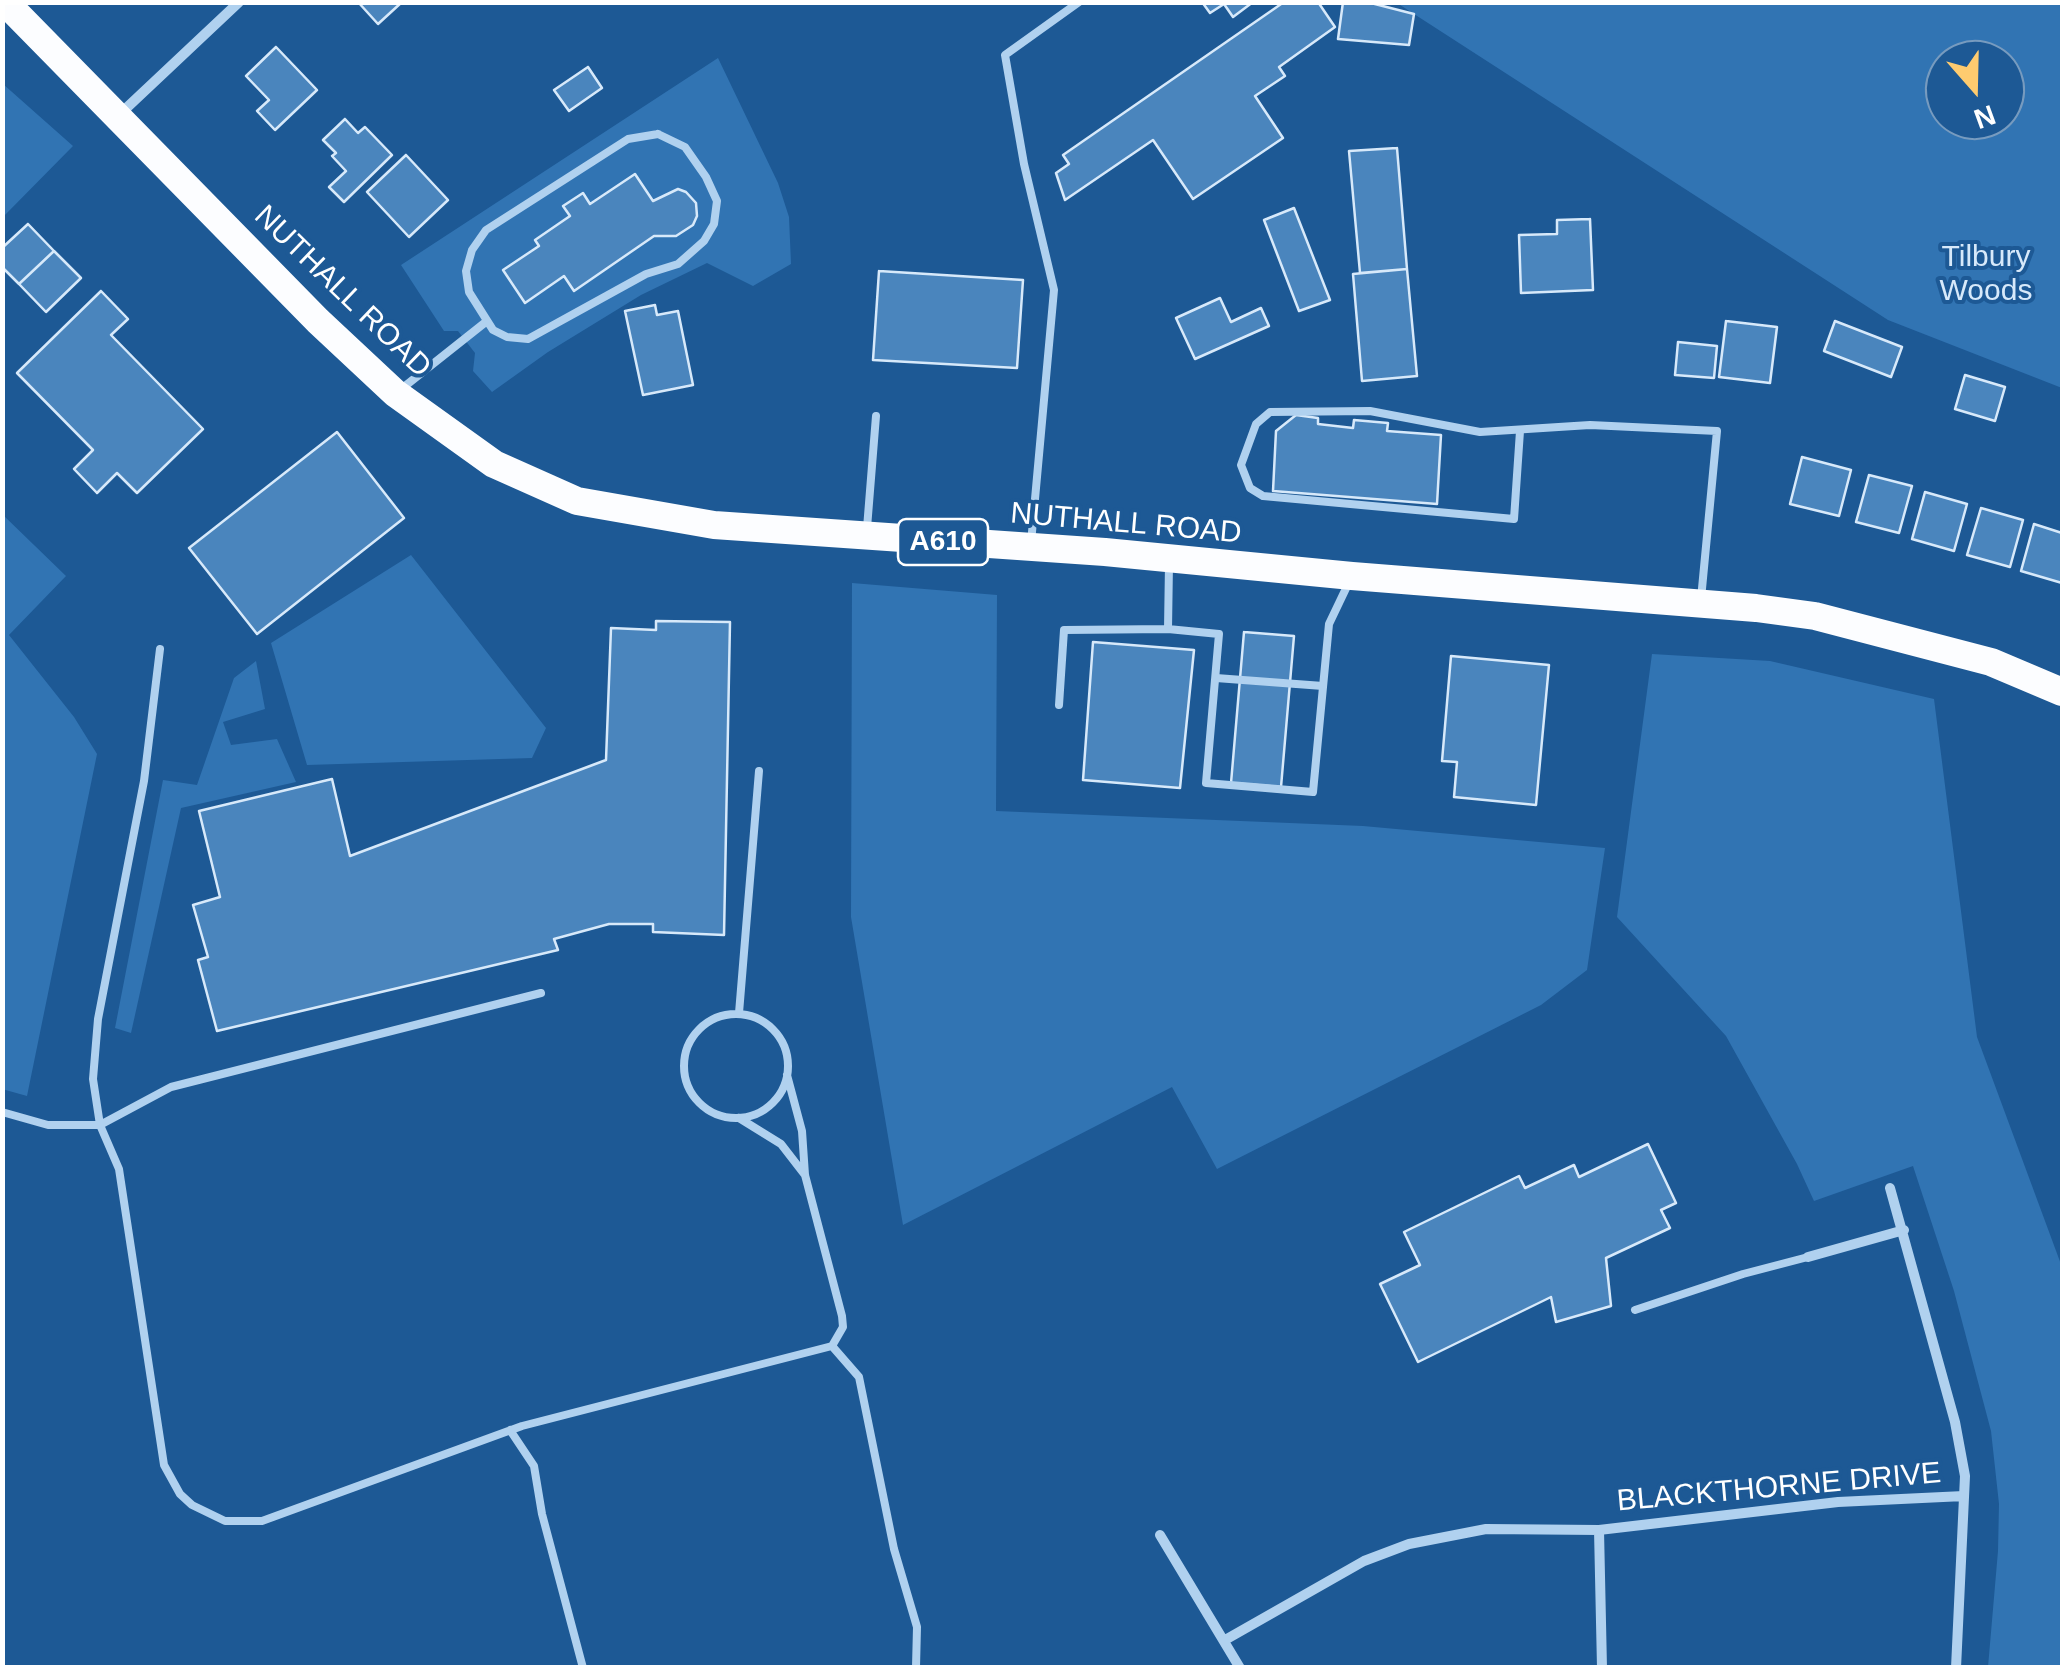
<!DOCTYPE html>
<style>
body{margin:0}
#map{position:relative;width:2065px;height:1670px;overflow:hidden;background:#1d5995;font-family:Helvetica,sans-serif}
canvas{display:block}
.frame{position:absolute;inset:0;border:5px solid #fff;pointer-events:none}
.north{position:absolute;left:1925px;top:40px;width:100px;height:100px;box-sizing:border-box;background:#1d5995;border:2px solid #779bbf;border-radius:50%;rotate:160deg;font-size:28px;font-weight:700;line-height:40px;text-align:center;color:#fff}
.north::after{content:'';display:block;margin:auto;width:35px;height:45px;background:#fecb6f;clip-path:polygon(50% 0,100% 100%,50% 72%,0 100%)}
</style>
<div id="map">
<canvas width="2065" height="1670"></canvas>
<div class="frame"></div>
<div class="north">N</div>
</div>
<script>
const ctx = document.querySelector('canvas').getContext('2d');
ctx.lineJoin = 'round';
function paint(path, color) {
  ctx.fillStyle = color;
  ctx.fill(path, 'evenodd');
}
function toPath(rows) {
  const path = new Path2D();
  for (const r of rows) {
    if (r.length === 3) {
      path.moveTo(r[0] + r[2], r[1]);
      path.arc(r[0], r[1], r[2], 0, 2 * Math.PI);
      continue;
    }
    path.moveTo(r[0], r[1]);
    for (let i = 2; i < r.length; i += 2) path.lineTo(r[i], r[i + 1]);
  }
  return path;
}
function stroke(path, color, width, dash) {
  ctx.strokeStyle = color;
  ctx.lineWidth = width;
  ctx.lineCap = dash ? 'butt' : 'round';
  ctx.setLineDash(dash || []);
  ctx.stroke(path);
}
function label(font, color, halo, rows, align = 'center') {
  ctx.font = font + ' Helvetica,sans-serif';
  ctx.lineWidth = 8;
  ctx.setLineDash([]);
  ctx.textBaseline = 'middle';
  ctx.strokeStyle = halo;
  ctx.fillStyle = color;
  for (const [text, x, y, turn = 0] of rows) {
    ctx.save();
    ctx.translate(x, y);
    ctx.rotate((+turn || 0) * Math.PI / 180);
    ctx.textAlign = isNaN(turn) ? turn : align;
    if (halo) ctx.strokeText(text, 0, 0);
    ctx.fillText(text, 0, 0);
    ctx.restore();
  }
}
paint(toPath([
 [1397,3,2062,3,2062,388,1888,320],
 [2005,60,2005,120,1945,120,1945,60],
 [718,58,778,183,789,217,791,264,753,286,707,263,641,295,548,352,492,392,473,371,475,353,458,331,444,331,401,265],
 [3,84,73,146,3,217],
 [2,514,66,576,9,635,74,717,97,754,27,1096,2,1089],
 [411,555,546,728,532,758,307,765,271,643],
 [852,583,997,595,996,811,1363,826,1605,848,1587,970,1541,1005,1217,1169,1172,1087,903,1225,851,917],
 [1652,654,1770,661,1934,699,1977,1037,2062,1267,2062,1667,1988,1667,1998,1551,1999,1504,1991,1431,1954,1291,1913,1166,1814,1201,1797,1164,1726,1036,1617,917],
 [256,661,265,709,223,722,231,745,277,739,296,782,181,808,131,1033,115,1028,163,780,197,785,234,678]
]), '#3174b3');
const building = toPath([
 [358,2,402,2,378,24,358,2],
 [1202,2,1253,2,1233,17,1224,4,1210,13,1202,2],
 [1284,2,1318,2,1335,27,1279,67,1285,76,1255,96,1283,138,1193,199,1153,140,1065,200,1056,173,1069,164,1063,155,1284,2],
 [1343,2,1367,2,1414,14,1409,45,1338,39,1343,2],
 [276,47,317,90,275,130,257,111,269,100,246,76,276,47],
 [588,67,602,88,569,111,554,90,588,67],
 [345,119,358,133,365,127,392,155,344,202,329,187,346,171,332,156,336,153,323,140,345,119],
 [1397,148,1407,269,1360,273,1349,151,1397,148],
 [406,155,448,200,409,237,367,192,406,155],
 [635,174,653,201,678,189,686,192,696,203,697,216,693,225,676,236,654,236,574,291,564,276,525,303,503,270,539,246,535,240,570,216,563,206,583,193,590,204,635,174],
 [1294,208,1330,300,1299,311,1264,220,1294,208],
 [1590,219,1593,290,1521,293,1519,235,1557,234,1557,220,1590,219],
 [28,224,54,251,19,284,2,267,2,248,28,224],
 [54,251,81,278,46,312,19,284,54,251],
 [1407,269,1417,376,1362,381,1353,274,1407,269],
 [879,271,1023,280,1017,368,873,360,879,271],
 [101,291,128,319,111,335,203,429,137,493,117,473,97,493,74,469,93,450,17,373,101,291],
 [1220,298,1231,322,1261,308,1269,326,1195,359,1176,318,1220,298],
 [655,305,657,315,678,311,693,385,643,395,625,311,655,305],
 [1726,321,1777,327,1770,383,1719,377,1726,321],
 [1835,321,1902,347,1891,377,1824,351,1835,321],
 [1678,342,1717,346,1714,378,1675,375,1678,342],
 [1965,375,2005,387,1995,421,1955,409,1965,375],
 [1296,415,1318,418,1318,424,1353,428,1354,420,1388,423,1387,431,1441,435,1437,504,1273,491,1276,431,1296,415],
 [337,432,404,518,257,634,189,548,337,432],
 [1802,457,1851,470,1839,516,1790,504,1802,457],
 [1869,475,1912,486,1899,533,1856,522,1869,475],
 [1925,492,1967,504,1954,551,1912,539,1925,492],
 [1981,508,2023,520,2010,567,1967,555,1981,508],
 [2034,524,2062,533,2062,583,2021,571,2034,524],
 [656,621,730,622,724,935,653,932,653,924,609,924,554,939,558,950,217,1031,198,960,208,957,193,905,220,897,199,811,332,779,350,856,606,760,611,628,656,630,656,621],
 [1244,632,1294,636,1281,787,1231,783,1244,632],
 [1093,642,1194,650,1180,788,1083,780,1093,642],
 [1451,656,1549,665,1536,805,1454,797,1457,762,1442,761,1451,656],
 [1648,1144,1676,1203,1661,1210,1670,1228,1606,1258,1611,1306,1556,1322,1551,1297,1418,1362,1380,1284,1420,1265,1404,1232,1519,1176,1525,1188,1574,1165,1579,1177,1648,1144]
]);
paint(building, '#4a85bd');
stroke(building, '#d7e9fa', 2.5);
stroke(toPath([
 [658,134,685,147,706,177,717,201,714,224,704,241,678,264,646,274,528,339,507,337,493,330,469,292,466,271,472,250,486,230,628,139,658,134],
 [400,390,487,321],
 [1520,431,1514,519,1263,496,1250,488,1241,465,1256,424,1270,412,1370,411,1480,432,1590,425,1717,431,1701,599],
 [867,528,876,416],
 [1031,543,1054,290,1024,164,1005,55,1079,2],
 [1168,629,1169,564],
 [160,649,144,781,98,1019,93,1079,100,1125,119,1169,164,1465,180,1494,192,1505,225,1521,262,1521,522,1426,832,1346,843,1327,842,1316,805,1175,802,1131,787,1075],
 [1216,678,1323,686],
 [1059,705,1064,630,1168,629,1219,634,1206,783,1313,792,1329,624,1350,580],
 [739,1013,759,771],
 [736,1066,52],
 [2,1112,48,1125,100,1125,171,1087,541,993],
 [739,1118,781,1144,805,1175],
 [1635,1310,1743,1274,1808,1257],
 [832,1346,859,1377,894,1549,917,1627,916,1667],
 [510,1430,534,1466,542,1514,583,1668]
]), '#b0d1ef', 8);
stroke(toPath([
 [119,115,239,2],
 [1890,1188,1955,1422,1965,1476,1956,1668],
 [1808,1257,1904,1230],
 [1599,1530,1602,1668],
 [1160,1535,1240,1668],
 [1225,1640,1364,1561,1409,1544,1486,1529,1599,1530,1838,1502,1964,1496]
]), '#b0d1ef', 10);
stroke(toPath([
 [5,2,318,321,395,393,494,464,577,501,714,525,1105,552,1352,576,1756,608,1815,616,1991,662,2062,692]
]), '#fcfdff', 28);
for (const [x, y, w] of [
 [943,542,90]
]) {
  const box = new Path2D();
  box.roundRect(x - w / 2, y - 23, w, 46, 8);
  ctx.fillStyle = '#1d5995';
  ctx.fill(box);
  stroke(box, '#fff', 2.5);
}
label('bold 28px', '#fff', null, [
 ["A610",943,542]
]);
label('30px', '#d7e9fa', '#1d5995', [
 ["Tilbury",1986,258],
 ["Woods",1986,292]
]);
label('30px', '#fff', '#1d5995', [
 ["NUTHALL ROAD",342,292,44],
 ["NUTHALL ROAD",1126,524,5],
 ["BLACKTHORNE DRIVE",1779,1488,-5]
]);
</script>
